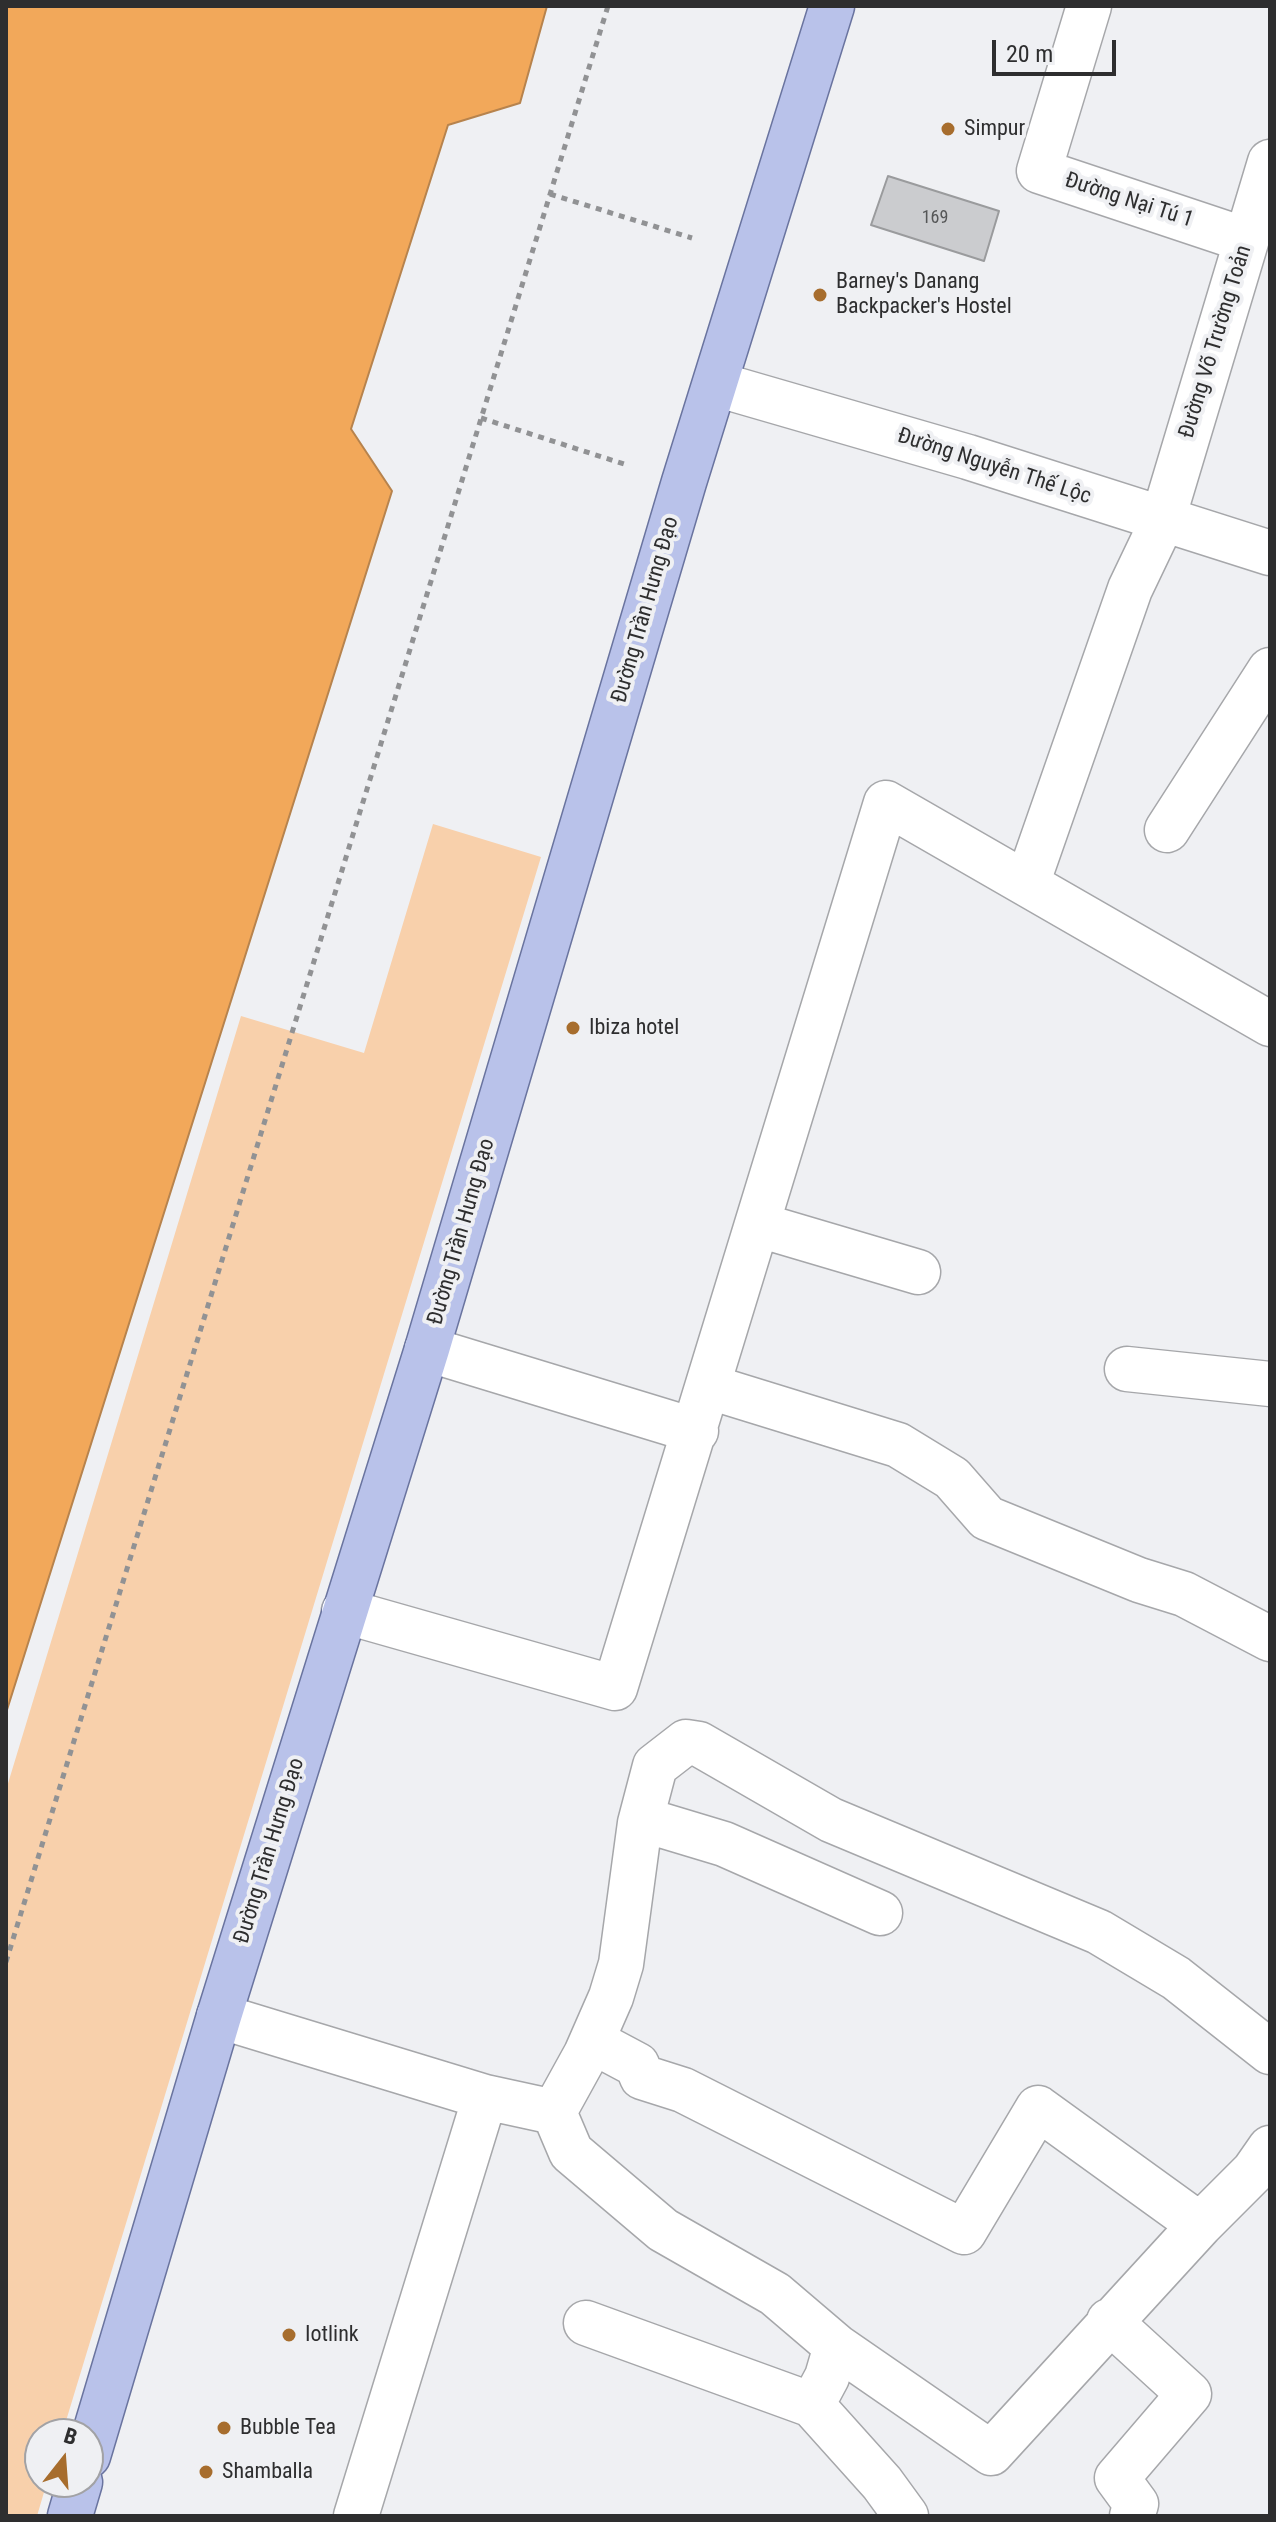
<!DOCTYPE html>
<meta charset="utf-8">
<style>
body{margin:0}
#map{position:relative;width:1276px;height:2522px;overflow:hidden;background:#eff0f3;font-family:"Roboto Condensed",sans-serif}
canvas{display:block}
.frame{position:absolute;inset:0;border:8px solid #2e2e2f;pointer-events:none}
.north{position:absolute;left:24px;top:2418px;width:80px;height:80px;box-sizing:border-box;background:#eff0f3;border:2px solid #a2a2a5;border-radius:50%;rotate:17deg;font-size:22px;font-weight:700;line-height:32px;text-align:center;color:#2e2e2f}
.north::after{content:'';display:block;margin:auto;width:28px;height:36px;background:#a76d2d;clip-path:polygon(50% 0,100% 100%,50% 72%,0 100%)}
.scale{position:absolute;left:992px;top:40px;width:124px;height:36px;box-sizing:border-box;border:4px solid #2e2e2f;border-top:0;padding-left:10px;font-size:24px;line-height:28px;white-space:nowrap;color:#2e2e2f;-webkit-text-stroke:6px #eff0f3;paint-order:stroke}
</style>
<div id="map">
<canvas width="1276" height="2522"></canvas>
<div class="frame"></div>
<div class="north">B</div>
<div class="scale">20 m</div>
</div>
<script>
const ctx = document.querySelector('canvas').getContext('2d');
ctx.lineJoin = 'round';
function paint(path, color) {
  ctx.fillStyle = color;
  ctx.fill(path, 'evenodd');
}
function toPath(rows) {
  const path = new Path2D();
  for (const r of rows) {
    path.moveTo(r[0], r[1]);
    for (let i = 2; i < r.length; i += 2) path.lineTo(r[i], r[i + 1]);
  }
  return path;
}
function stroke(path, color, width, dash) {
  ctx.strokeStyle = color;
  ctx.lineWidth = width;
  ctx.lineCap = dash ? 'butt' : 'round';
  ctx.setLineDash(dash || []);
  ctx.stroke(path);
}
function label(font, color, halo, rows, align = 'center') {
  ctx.font = font + ' "Roboto Condensed",sans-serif';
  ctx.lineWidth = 8;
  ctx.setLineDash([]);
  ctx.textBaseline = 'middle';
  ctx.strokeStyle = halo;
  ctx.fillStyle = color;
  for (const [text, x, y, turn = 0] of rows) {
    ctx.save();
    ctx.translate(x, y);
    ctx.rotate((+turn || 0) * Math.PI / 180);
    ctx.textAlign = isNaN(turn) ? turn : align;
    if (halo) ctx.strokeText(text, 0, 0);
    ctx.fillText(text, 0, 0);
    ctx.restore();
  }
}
paint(toPath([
 [433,824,541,857,62,2434,40,2434,40,2482,47,2482,37,2516,6,2516,6,1790,241,1016,364,1053]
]), '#f8d0ab');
const water = toPath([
 [6,6,547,6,520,103,448,125,351,429,392,491,6,1713,6,6]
]);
paint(water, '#f2a85a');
stroke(water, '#b7834d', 2);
const building = toPath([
 [888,176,999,211,984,261,871,225,888,176]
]);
paint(building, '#cbcccf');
stroke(building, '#9a9b9d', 2);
const minor = toPath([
 [1089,6,1039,171,1246,240],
 [716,384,968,457,1270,553],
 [1167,830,1270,670],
 [1027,884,1130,589,1162,522,1270,162],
 [759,1225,918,1272],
 [427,1349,696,1431],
 [1127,1369,1270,1384],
 [710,1387,898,1445,952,1478,987,1518,1139,1580,1184,1594,1270,1639],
 [344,1611,615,1688,886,803,1270,1024],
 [641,1819,724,1844,880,1913],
 [219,2016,485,2097,554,2112,586,2054,611,1997,621,1964,640,1823,655,1766,686,1742,699,1744,831,1820,1099,1932,1176,1978,1270,2052],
 [592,2041,637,2065,642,2077,683,2090,964,2232,1038,2108,1200,2225,991,2453,836,2346],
 [554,2112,571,2152,663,2230,775,2294,836,2346,827,2377,812,2405],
 [1200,2225,1254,2171,1270,2148],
 [1109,2321,1189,2394,1117,2478,1136,2504,1132,2516],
 [586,2323,812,2405,882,2483,906,2516],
 [356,2516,485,2097]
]);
const major = toPath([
 [88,2456,219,2016,427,1349,684,482,832,6],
 [70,2516,80,2482]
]);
stroke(minor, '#a6a7aa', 47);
stroke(major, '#6a749f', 47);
stroke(toPath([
 [550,194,692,238],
 [481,418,627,465],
 [6,1962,608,6]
]), '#919294', 5, [6, 6]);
stroke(minor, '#fff', 44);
stroke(major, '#b9c2ea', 44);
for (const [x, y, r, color] of [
 [948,129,8,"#a76d2d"],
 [820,295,8,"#a76d2d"],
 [573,1028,8,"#a76d2d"],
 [289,2335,8,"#a76d2d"],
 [224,2428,8,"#a76d2d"],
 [206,2472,8,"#a76d2d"]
]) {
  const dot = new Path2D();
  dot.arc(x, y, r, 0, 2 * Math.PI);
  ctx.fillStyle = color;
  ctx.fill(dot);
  stroke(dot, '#eff0f3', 3);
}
label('18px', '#555657', null, [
 ["169",935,218]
]);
label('22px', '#2e2e2f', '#eff0f3', [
 ["Simpur",964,129],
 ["Barney's Danang",836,282],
 ["Backpacker's Hostel",836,307],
 ["Ibiza hotel",589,1028],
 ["Iotlink",305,2335],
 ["Bubble Tea",240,2428],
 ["Shamballa",222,2472]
], 'left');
label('22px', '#2e2e2f', '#eff0f3', [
 ["Đường Nại Tú 1",1129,201,18],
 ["Đường Võ Trường Toản",1216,342,-73],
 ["Đường Nguyễn Thế Lộc",994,467,18],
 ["Đường Trần Hưng Đạo",646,610,-74],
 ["Đường Trần Hưng Đạo",462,1232,-74],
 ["Đường Trần Hưng Đạo",270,1851,-73]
]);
</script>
